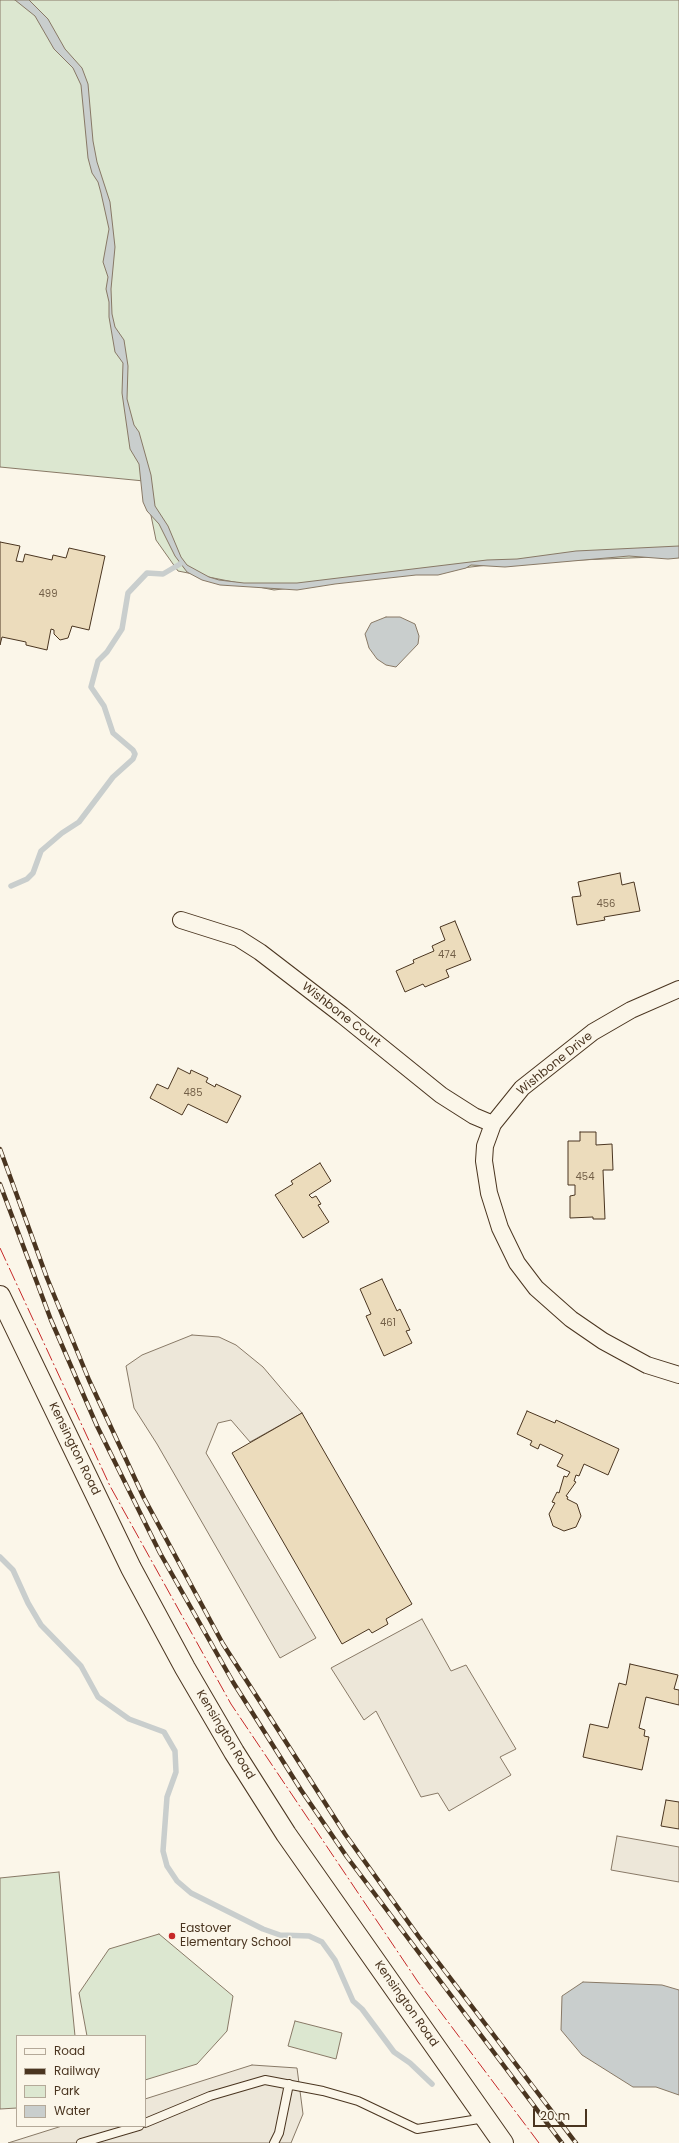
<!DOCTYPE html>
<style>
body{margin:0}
#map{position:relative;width:679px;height:2143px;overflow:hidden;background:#fbf6e9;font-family:Poppins,sans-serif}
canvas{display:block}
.legend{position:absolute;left:16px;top:2035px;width:130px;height:92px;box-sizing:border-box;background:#fbf6e9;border:1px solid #b4a999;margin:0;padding:5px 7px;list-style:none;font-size:12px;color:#4a3520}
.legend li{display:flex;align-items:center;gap:8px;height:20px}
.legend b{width:20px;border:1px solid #b4a999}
.scale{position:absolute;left:533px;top:2109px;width:54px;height:18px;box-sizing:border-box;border:2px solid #4a3520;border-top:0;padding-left:5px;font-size:12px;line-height:14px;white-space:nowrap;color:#4a3520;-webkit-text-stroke:3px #fbf6e9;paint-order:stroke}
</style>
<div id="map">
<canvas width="679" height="2143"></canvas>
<ul class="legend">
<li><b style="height:5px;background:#fbf6e9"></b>Road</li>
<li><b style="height:5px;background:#4a3520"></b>Railway</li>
<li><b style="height:11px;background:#dce7d0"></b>Park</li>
<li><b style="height:11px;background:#c9cecd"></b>Water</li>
</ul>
<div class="scale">20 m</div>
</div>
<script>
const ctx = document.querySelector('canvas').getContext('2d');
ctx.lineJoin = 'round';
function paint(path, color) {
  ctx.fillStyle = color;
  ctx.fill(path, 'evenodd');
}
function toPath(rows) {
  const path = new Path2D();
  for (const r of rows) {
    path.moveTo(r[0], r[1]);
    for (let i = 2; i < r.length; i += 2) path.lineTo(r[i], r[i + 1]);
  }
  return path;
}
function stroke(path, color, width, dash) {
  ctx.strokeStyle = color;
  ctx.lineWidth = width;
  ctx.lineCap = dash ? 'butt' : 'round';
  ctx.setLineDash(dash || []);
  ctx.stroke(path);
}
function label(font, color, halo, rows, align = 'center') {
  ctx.font = font + ' Poppins,sans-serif';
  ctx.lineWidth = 3;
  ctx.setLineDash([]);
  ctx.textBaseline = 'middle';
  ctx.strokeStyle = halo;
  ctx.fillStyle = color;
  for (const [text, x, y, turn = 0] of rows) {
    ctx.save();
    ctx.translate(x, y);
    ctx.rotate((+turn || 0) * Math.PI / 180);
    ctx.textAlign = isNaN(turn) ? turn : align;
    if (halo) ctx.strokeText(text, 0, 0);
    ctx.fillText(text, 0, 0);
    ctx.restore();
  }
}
const green = toPath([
 [0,0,679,0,679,556,505,563,274,590,178,571,156,540,144,481,0,467,0,0],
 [59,1872,75,2036,17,2036,17,2108,0,2109,0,1878,59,1872],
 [159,1934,233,1996,227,2031,197,2064,145,2080,145,2036,87,2036,79,1993,109,1949,159,1934],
 [295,2021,342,2033,336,2059,288,2046,295,2021]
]);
paint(green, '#dce7d0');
stroke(green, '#887966', 1);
const parking = toPath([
 [192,1335,219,1337,236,1345,263,1367,302,1413,250,1442,231,1420,218,1423,206,1453,316,1638,280,1658,157,1444,134,1408,126,1366,142,1355,192,1335],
 [422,1619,451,1671,466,1665,516,1749,500,1757,511,1775,449,1811,438,1793,421,1797,376,1711,364,1720,331,1668,422,1619],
 [617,1836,679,1847,679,1882,611,1870,617,1836],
 [252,2065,297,2068,303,2114,291,2143,8,2143,62,2126,145,2126,145,2099,252,2065]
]);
paint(parking, '#ede7d9');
stroke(parking, '#887966', 1);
const water = toPath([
 [15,0,29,0,48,19,65,49,82,68,88,84,93,141,97,162,110,202,115,247,111,289,112,314,115,327,124,340,128,366,127,399,134,425,139,432,151,475,155,506,168,526,181,557,187,565,209,577,219,580,244,583,297,583,487,560,517,559,576,551,679,546,679,558,668,559,629,556,505,567,471,565,466,568,438,575,416,575,335,584,297,590,220,585,202,580,187,572,175,556,159,524,147,511,143,502,139,464,130,449,122,393,123,363,115,352,109,317,109,302,106,289,108,277,103,262,109,229,101,193,98,182,92,173,88,158,81,85,73,68,54,49,35,16,15,0],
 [386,617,400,617,415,624,419,636,418,644,396,667,386,665,377,659,369,648,365,634,371,623,386,617],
 [583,1982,662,1985,679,1990,679,2095,656,2087,633,2087,582,2055,561,2030,562,1996,583,1982]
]);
paint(water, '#c9cecd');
stroke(water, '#887966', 1);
stroke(toPath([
 [11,886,27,879,33,873,41,851,62,833,79,822,113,777,133,759,135,754,133,750,113,733,104,706,91,687,98,661,107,652,122,629,128,593,147,573,163,574,180,564],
 [0,1557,13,1570,28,1603,41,1625,81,1666,98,1697,129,1719,164,1732,175,1751,176,1772,167,1797,163,1851,167,1866,177,1881,191,1893,263,1929,280,1935,309,1936,322,1942,335,1960,353,2001,362,2009,394,2052,410,2063,432,2084]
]), '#c9cecd', 5.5);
const building = toPath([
 [0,542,20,546,16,561,23,562,25,554,52,560,53,555,66,558,69,548,105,556,89,630,72,626,68,638,60,640,54,634,54,630,51,629,47,650,26,645,26,642,2,637,0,645,0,542],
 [620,873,622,885,634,882,640,911,604,917,605,920,577,925,572,897,581,896,578,882,620,873],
 [455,921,471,960,446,970,449,977,425,987,423,984,405,992,396,971,414,963,413,960,434,951,432,946,445,940,440,927,455,921],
 [178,1068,190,1074,191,1070,208,1078,206,1082,215,1087,216,1084,241,1096,227,1123,188,1104,182,1115,150,1098,157,1084,168,1089,178,1068],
 [580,1132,596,1132,596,1145,612,1144,613,1170,603,1170,605,1219,593,1219,593,1217,570,1218,570,1196,575,1195,575,1185,568,1185,568,1141,580,1141,580,1132],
 [320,1163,331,1181,309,1195,312,1198,316,1196,321,1204,318,1205,329,1222,303,1238,275,1195,293,1184,291,1181,320,1163],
 [382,1279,397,1311,400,1309,410,1330,406,1331,412,1343,384,1356,366,1316,371,1314,360,1289,382,1279],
 [527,1411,555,1423,556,1420,619,1449,608,1475,584,1464,579,1476,576,1475,574,1481,576,1482,566,1496,568,1497,567,1499,577,1504,581,1516,576,1527,564,1531,553,1526,549,1514,555,1503,552,1502,557,1492,559,1493,564,1476,567,1477,570,1472,557,1466,563,1455,540,1444,538,1449,530,1445,532,1441,517,1434,527,1411],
 [302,1413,412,1604,386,1619,388,1624,372,1633,369,1629,342,1644,232,1453,302,1413],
 [630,1664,678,1675,674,1689,679,1690,679,1705,646,1697,639,1728,645,1730,644,1736,649,1737,642,1770,583,1757,590,1724,608,1728,619,1683,626,1685,630,1664],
 [666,1800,679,1802,679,1829,661,1826,666,1800]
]);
paint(building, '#ecdcbc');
stroke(building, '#4a3520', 1);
const service = toPath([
 [145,2123,210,2096,265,2080,323,2091,358,2101,417,2129,485,2118],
 [81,2143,139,2126],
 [274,2143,279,2133,289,2084]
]);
const minor = toPath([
 [181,920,238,938,260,952,342,1015,441,1095,474,1116,493,1124],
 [679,989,631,1010,593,1032,522,1088,493,1124,485,1146,484,1161,489,1193,500,1228,517,1263,536,1288,571,1319,603,1341,647,1365,679,1375]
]);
const tertiary = toPath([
 [0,1296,131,1568,185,1668,234,1752,286,1834,503,2143]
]);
stroke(service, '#4a3520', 10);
stroke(minor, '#4a3520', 18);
stroke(tertiary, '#4a3520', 22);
stroke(service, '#fbf6e9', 8);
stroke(minor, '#fbf6e9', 16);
stroke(tertiary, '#fbf6e9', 20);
const rail = toPath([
 [0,1149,47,1278,89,1380,144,1498,223,1644,345,1834,419,1937,576,2143],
 [0,1184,51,1320,97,1426,160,1553,233,1682,301,1790,347,1857,562,2143]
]);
stroke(rail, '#4a3520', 4.5);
stroke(rail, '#fbf6e9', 3, [9]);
stroke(toPath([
 [0,1248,110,1486,231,1704,418,1982,539,2143]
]), '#c62828', 1, [14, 3, 2, 3]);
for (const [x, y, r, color] of [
 [172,1936,4,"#c62828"]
]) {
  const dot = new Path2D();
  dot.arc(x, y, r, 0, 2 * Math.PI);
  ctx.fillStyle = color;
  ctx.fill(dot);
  stroke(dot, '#fbf6e9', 1.5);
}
label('10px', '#725f47', null, [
 ["499",48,594],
 ["456",606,904],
 ["474",447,955],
 ["485",193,1093],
 ["454",585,1177],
 ["461",388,1323]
]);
label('12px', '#4a3520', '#fbf6e9', [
 ["Wishbone Court",341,1015,38],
 ["Wishbone Drive",555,1064,-39],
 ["Kensington Road",74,1449,64],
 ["Kensington Road",225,1735,59],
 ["Kensington Road",406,2004,55]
]);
label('12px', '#4a3520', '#fbf6e9', [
 ["Eastover",180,1929],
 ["Elementary School",180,1943]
], 'left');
</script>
